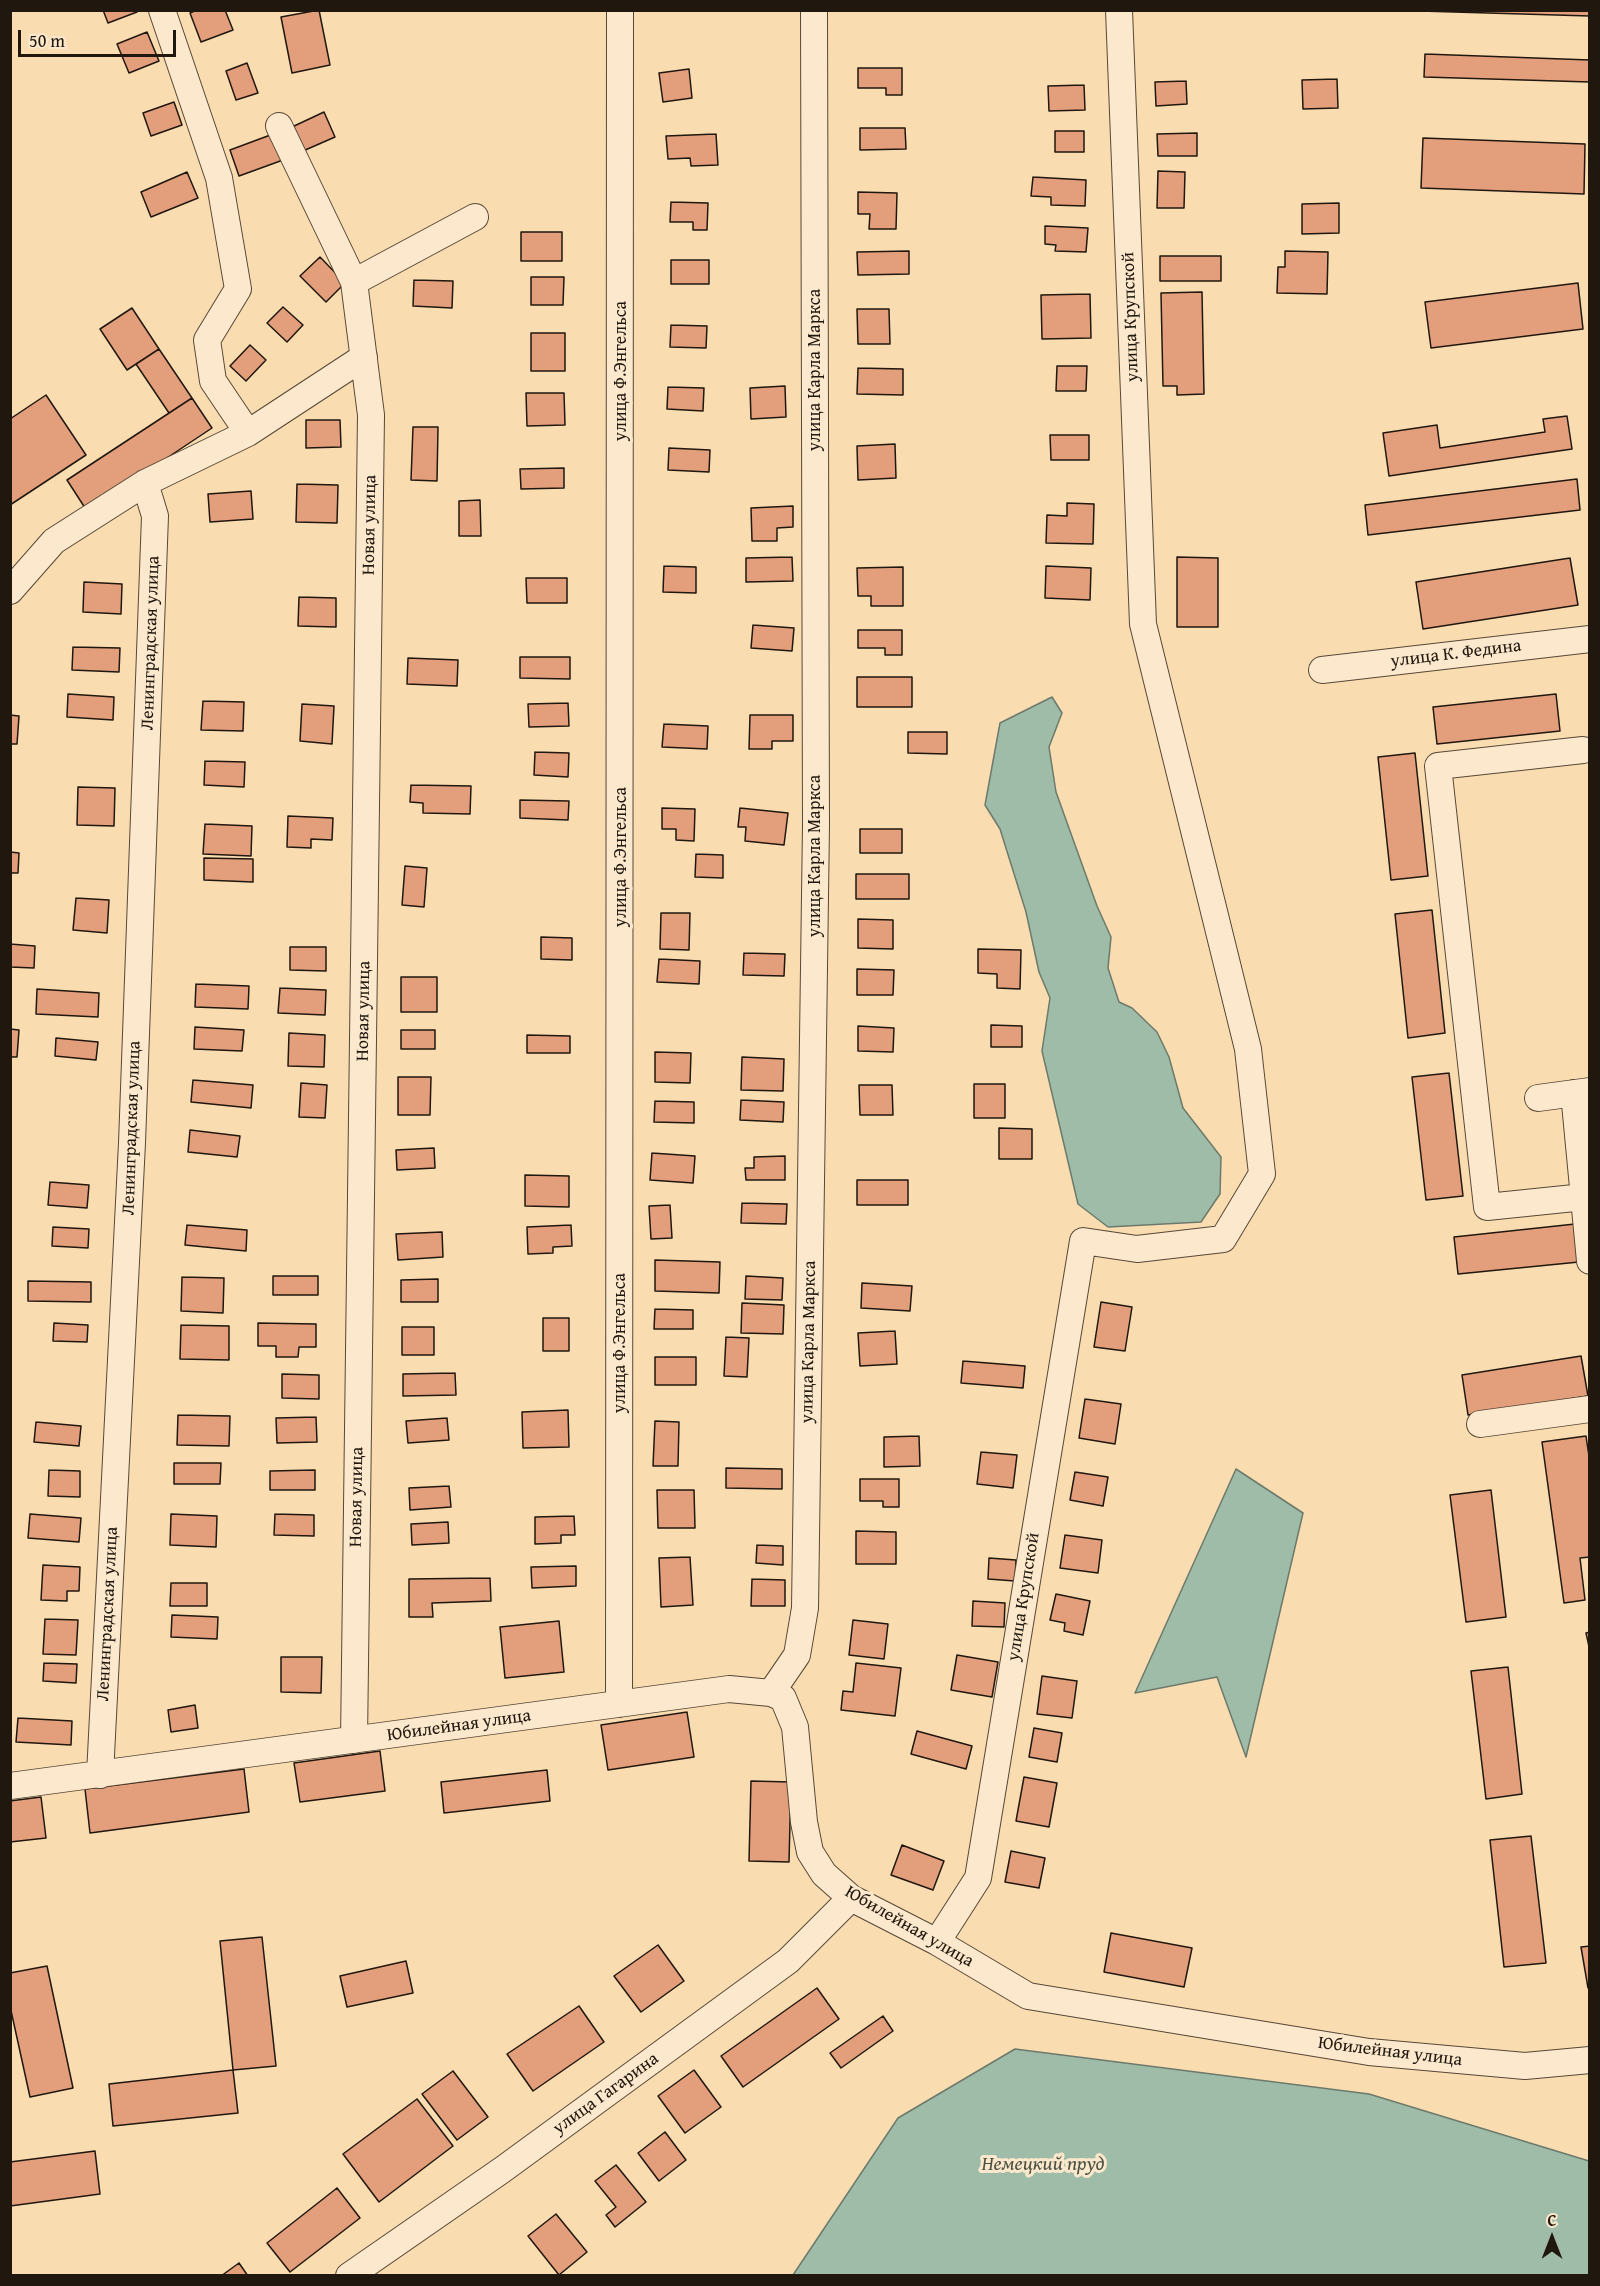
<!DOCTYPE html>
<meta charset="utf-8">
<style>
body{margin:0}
#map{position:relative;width:1600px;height:2286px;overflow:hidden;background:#fadcb1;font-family:"Gentium Book Plus",serif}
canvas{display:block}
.frame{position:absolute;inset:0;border:12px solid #20170e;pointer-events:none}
.north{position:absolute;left:1522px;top:2208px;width:60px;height:60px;-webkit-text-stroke:4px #fce8cc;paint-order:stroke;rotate:0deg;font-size:16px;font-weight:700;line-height:24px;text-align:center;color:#20170e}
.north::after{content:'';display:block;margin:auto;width:21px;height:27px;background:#20170e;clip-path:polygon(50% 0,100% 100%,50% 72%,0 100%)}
.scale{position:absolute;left:18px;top:30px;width:158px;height:27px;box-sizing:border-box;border:3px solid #20170e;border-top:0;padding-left:8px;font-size:18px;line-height:21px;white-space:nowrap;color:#20170e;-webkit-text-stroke:4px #fce8cc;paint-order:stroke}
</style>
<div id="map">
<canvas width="1600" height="2286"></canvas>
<div class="frame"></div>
<div class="north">С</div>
<div class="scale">50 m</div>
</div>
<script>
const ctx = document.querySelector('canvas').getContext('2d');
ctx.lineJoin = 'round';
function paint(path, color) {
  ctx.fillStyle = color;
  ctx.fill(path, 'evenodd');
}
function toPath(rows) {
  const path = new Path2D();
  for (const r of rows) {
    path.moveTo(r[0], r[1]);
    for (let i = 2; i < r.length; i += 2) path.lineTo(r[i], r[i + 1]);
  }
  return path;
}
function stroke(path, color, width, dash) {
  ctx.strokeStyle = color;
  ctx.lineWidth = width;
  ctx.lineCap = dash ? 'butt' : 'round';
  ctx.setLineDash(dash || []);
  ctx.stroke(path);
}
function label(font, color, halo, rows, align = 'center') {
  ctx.font = font + ' "Gentium Book Plus",serif';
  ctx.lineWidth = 6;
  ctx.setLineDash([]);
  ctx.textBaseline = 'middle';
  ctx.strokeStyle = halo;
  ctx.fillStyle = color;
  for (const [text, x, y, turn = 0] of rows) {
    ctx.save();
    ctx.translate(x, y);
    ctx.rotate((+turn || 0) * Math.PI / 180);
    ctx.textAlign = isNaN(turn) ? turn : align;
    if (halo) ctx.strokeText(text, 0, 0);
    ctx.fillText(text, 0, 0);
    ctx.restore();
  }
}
const water = toPath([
 [1052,697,1062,713,1049,747,1056,792,1097,906,1111,937,1108,968,1119,1002,1132,1008,1157,1032,1169,1057,1183,1108,1221,1157,1220,1194,1201,1222,1108,1227,1078,1204,1042,1051,1050,998,1039,972,1026,912,1000,829,985,805,1000,723,1052,697],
 [1236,1469,1303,1513,1246,1757,1217,1677,1135,1693,1236,1469],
 [1015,2049,1369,2094,1589,2161,1589,2275,793,2275,898,2118,1015,2049]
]);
paint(water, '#9fbca9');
stroke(water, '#6c7a6b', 1.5);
const building = toPath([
 [103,10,137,10,137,12,108,23,103,10],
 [197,10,225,10,233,30,201,42,190,13,197,10],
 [319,10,330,65,292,73,281,17,319,10],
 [1590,10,1590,16,1420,11,1420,10,1590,10],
 [147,32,159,61,129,73,117,44,147,32],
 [1425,54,1590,60,1590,82,1424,77,1425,54],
 [247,63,258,93,236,100,226,71,247,63],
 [858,68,902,68,902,95,886,95,886,88,858,88,858,68],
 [689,69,692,98,663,102,659,73,689,69],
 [1337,79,1338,108,1303,109,1302,80,1337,79],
 [1186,81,1187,104,1156,106,1155,82,1186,81],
 [1084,85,1085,110,1049,111,1048,86,1084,85],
 [174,102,182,125,151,136,143,113,174,102],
 [324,112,335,137,303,151,292,127,324,112],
 [860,128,905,128,906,149,860,150,860,128],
 [1055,131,1084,131,1084,152,1055,152,1055,131],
 [1197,133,1197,156,1158,156,1157,134,1197,133],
 [273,134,283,160,239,176,230,150,273,134],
 [716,134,718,165,691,166,690,158,668,159,666,136,716,134],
 [1423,138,1585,144,1584,194,1421,188,1423,138],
 [1158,171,1185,172,1184,208,1157,208,1158,171],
 [187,172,198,198,151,217,141,192,187,172],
 [1033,177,1086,180,1085,206,1051,205,1051,197,1031,196,1033,177],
 [858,192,897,193,896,229,869,229,870,214,858,214,858,192],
 [671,202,708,203,707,230,693,230,693,222,670,222,671,202],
 [1339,203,1339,233,1302,234,1302,204,1339,203],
 [1045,226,1088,228,1086,252,1055,251,1056,245,1045,244,1045,226],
 [521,232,562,232,562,261,521,261,521,232],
 [909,251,909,274,858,275,857,252,909,251],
 [1285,251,1328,252,1327,294,1277,293,1278,267,1285,267,1285,251],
 [1160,256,1221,256,1221,281,1160,281,1160,256],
 [320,257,345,283,326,302,300,276,320,257],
 [671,260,709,260,709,284,671,284,671,260],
 [531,277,564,277,563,305,531,305,531,277],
 [414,280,453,281,452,308,413,306,414,280],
 [1578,283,1583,329,1431,348,1425,302,1578,283],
 [1202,292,1204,394,1177,395,1177,386,1163,386,1161,293,1202,292],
 [1090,294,1091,338,1042,339,1041,295,1090,294],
 [283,307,303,325,287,342,267,323,283,307],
 [132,308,159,349,127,370,100,329,132,308],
 [857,309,889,309,890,344,858,344,857,309],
 [671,325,707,326,706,348,670,347,671,325],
 [531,333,565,333,565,371,531,371,531,333],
 [250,345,266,360,246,381,230,366,250,345],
 [159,349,192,398,169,413,136,364,159,349],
 [1057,366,1087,366,1086,391,1056,391,1057,366],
 [858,368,903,369,903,395,857,394,858,368],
 [785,386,786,417,751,419,750,388,785,386],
 [668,387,704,388,703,411,667,409,668,387],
 [526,393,564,393,565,425,527,426,526,393],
 [46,395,86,455,10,505,10,419,46,395],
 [192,398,212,428,87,511,67,480,192,398],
 [1567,416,1572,449,1389,476,1383,433,1437,425,1440,448,1545,432,1543,419,1567,416],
 [306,420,340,420,341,447,306,448,306,420],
 [413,427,438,427,437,481,411,480,413,427],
 [1050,435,1089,435,1089,460,1051,460,1050,435],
 [895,444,896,478,858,480,857,446,895,444],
 [669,448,710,450,709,472,668,470,669,448],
 [564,468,564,488,521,489,520,469,564,468],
 [1577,479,1580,510,1368,535,1365,505,1577,479],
 [297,484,338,485,337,523,296,522,297,484],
 [251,491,253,519,210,522,208,494,251,491],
 [480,500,481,536,459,536,459,501,480,500],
 [1067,503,1094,504,1093,544,1046,543,1047,515,1067,516,1067,503],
 [793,506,793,527,777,528,777,541,752,541,751,508,793,506],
 [792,557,793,581,746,582,746,558,792,557],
 [1177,557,1218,558,1218,627,1177,627,1177,557],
 [1570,558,1578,605,1423,629,1416,582,1570,558],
 [664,566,696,567,696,593,663,592,664,566],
 [1046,566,1091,568,1090,600,1045,598,1046,566],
 [903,567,903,606,871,606,871,596,858,596,857,568,903,567],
 [526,578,567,578,567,603,527,603,526,578],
 [84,582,122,584,121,614,83,612,84,582],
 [299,597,336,598,336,627,298,626,299,597],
 [753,625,794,628,792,651,751,648,753,625],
 [858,630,902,630,902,655,885,655,885,648,858,648,858,630],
 [73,647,120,648,119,672,72,670,73,647],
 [520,657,570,657,570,679,520,678,520,657],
 [408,658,458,660,457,686,407,684,408,658],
 [857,677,912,677,912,707,857,707,857,677],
 [68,694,114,697,113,720,67,717,68,694],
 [1556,694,1560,731,1437,744,1433,707,1556,694],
 [203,701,244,702,243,731,201,730,203,701],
 [568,703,569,726,529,727,528,704,568,703],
 [302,704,334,706,332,744,300,741,302,704],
 [10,715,19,716,17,744,10,744,10,715],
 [750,715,793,715,793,741,772,741,772,749,749,749,750,715],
 [664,724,708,726,707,749,662,747,664,724],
 [908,732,947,732,947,754,908,753,908,732],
 [535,752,569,753,568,777,534,775,535,752],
 [1415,753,1428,876,1391,880,1378,757,1415,753],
 [205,761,245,762,244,787,204,785,205,761],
 [411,785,471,786,470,814,423,813,423,803,410,802,411,785],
 [78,787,115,788,114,826,77,825,78,787],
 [520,800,569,801,568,820,520,818,520,800],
 [662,808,695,809,694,841,676,840,676,829,662,829,662,808],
 [740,808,788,813,784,845,745,841,746,827,738,827,740,808],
 [288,816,333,818,332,840,311,839,311,848,287,847,288,816],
 [205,824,252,826,251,856,203,854,205,824],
 [860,829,902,829,902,853,860,853,860,829],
 [10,852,19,853,18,873,10,873,10,852],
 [696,854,723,855,723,878,695,877,696,854],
 [204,858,253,859,253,882,204,880,204,858],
 [405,866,427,868,424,907,402,905,405,866],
 [856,874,909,874,909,899,856,899,856,874],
 [76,898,109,900,107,933,73,930,76,898],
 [1432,910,1445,1033,1408,1038,1395,914,1432,910],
 [661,913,690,913,689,950,660,949,661,913],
 [858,919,893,920,893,949,858,948,858,919],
 [541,937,572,938,572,960,541,959,541,937],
 [10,944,35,946,34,968,10,967,10,944],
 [290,947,326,947,326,971,290,970,290,947],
 [978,949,1021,950,1020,989,997,988,997,974,978,973,978,949],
 [744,953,785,954,784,976,743,975,744,953],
 [659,959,700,961,699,984,657,982,659,959],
 [857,969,894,970,893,995,857,995,857,969],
 [401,977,437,977,437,1012,401,1012,401,977],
 [196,984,249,986,248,1009,195,1007,196,984],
 [280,988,326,990,325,1015,278,1013,280,988],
 [37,989,99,993,98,1017,36,1014,37,989],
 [991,1025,1022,1026,1022,1047,991,1047,991,1025],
 [858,1026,894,1028,893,1052,858,1051,858,1026],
 [195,1027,244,1030,242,1051,194,1049,195,1027],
 [10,1029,19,1030,17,1057,10,1057,10,1029],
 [401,1030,435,1030,435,1049,401,1049,401,1030],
 [289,1033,325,1035,324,1067,288,1066,289,1033],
 [527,1035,570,1036,570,1053,527,1053,527,1035],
 [56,1038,98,1042,96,1060,55,1056,56,1038],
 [655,1052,691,1053,690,1083,655,1082,655,1052],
 [742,1057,784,1059,783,1091,741,1090,742,1057],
 [1449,1073,1463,1196,1426,1200,1412,1077,1449,1073],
 [398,1077,431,1077,430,1115,398,1115,398,1077],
 [193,1080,253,1085,251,1108,191,1102,193,1080],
 [301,1083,327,1085,325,1118,299,1117,301,1083],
 [974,1084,1005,1084,1005,1118,974,1118,974,1084],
 [859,1085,892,1085,893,1115,860,1115,859,1085],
 [741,1100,784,1102,783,1122,740,1120,741,1100],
 [655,1101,694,1102,694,1123,654,1122,655,1101],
 [999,1128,1032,1129,1032,1159,999,1159,999,1128],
 [190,1130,240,1136,237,1157,188,1152,190,1130],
 [434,1148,435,1168,397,1170,396,1150,434,1148],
 [652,1153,695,1156,693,1183,650,1180,652,1153],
 [785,1156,785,1180,746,1180,745,1168,754,1168,754,1157,785,1156],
 [525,1175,569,1176,569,1207,525,1206,525,1175],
 [857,1180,908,1180,908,1205,857,1205,857,1180],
 [50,1182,89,1185,87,1208,48,1205,50,1182],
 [742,1203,787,1204,786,1224,741,1223,742,1203],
 [670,1205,672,1238,651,1239,649,1206,670,1205],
 [1575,1224,1579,1262,1458,1274,1454,1237,1575,1224],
 [187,1225,247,1230,246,1251,185,1245,187,1225],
 [571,1225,572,1246,553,1247,553,1253,528,1254,527,1227,571,1225],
 [53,1227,89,1229,88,1248,52,1246,53,1227],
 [442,1232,443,1257,398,1260,396,1234,442,1232],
 [655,1260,720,1262,719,1293,655,1291,655,1260],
 [273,1276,318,1276,318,1295,273,1295,273,1276],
 [746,1276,783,1278,782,1300,745,1299,746,1276],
 [182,1277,224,1278,223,1313,181,1311,182,1277],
 [438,1279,438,1302,401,1302,401,1280,438,1279],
 [28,1281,91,1282,91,1302,28,1301,28,1281],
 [862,1283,912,1286,910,1311,861,1308,862,1283],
 [1101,1302,1132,1307,1125,1351,1094,1347,1101,1302],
 [742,1303,784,1305,783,1334,741,1333,742,1303],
 [655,1309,693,1310,693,1329,654,1329,655,1309],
 [543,1318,569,1318,569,1351,543,1351,543,1318],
 [54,1323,88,1325,87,1342,53,1341,54,1323],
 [258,1323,316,1324,316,1347,299,1347,298,1357,276,1357,276,1346,258,1346,258,1323],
 [181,1325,229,1326,229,1360,180,1359,181,1325],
 [402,1327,434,1327,434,1355,402,1355,402,1327],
 [895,1331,897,1364,860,1366,858,1333,895,1331],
 [726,1337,749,1338,747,1377,724,1376,726,1337],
 [1581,1356,1588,1396,1468,1415,1462,1375,1581,1356],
 [655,1357,696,1357,696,1385,655,1385,655,1357],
 [963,1361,1025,1366,1023,1388,961,1383,963,1361],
 [455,1373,456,1395,403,1396,403,1374,455,1373],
 [282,1374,319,1375,319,1399,282,1398,282,1374],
 [1085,1399,1121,1404,1115,1444,1079,1438,1085,1399],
 [568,1410,569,1447,523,1448,522,1412,568,1410],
 [178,1415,230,1416,229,1446,177,1445,178,1415],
 [316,1417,317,1442,277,1443,276,1418,316,1417],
 [447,1418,449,1440,408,1443,406,1421,447,1418],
 [655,1421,679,1422,678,1466,653,1466,655,1421],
 [36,1422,81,1426,79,1446,34,1442,36,1422],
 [919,1436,920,1466,884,1467,884,1437,919,1436],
 [1586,1436,1590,1463,1590,1557,1580,1558,1585,1600,1564,1603,1542,1442,1586,1436],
 [981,1452,1017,1455,1013,1488,977,1484,981,1452],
 [174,1463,221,1463,220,1484,174,1484,174,1463],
 [726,1468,782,1469,782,1489,726,1488,726,1468],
 [49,1470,80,1471,80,1497,48,1496,49,1470],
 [315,1470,315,1490,270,1490,270,1471,315,1470],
 [1075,1472,1108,1477,1103,1506,1070,1500,1075,1472],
 [860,1479,899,1479,899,1507,883,1507,883,1501,860,1501,860,1479],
 [449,1486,451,1507,410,1510,409,1488,449,1486],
 [657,1490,694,1490,695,1528,658,1528,657,1490],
 [1491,1490,1506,1617,1466,1622,1450,1495,1491,1490],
 [30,1514,81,1518,79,1542,28,1538,30,1514],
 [171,1514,217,1516,216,1547,170,1545,171,1514],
 [275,1514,314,1515,314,1536,274,1535,275,1514],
 [574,1516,575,1535,561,1535,561,1543,535,1544,535,1517,574,1516],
 [448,1522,449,1543,412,1545,411,1524,448,1522],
 [856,1531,896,1532,896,1564,856,1564,856,1531],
 [1065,1535,1102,1540,1098,1573,1060,1568,1065,1535],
 [757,1545,783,1546,783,1565,756,1563,757,1545],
 [690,1557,693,1605,661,1607,659,1558,690,1557],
 [989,1558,1016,1560,1015,1581,988,1579,989,1558],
 [43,1565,80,1567,79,1591,67,1591,67,1601,41,1600,43,1565],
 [576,1566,576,1586,532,1588,531,1567,576,1566],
 [490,1578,491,1601,432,1603,433,1617,409,1617,409,1579,490,1578],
 [752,1579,785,1580,785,1606,751,1606,752,1579],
 [171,1583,207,1583,207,1606,170,1606,171,1583],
 [1056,1594,1090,1601,1083,1635,1064,1631,1065,1623,1050,1620,1056,1594],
 [973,1601,1005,1603,1004,1627,972,1626,973,1601],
 [172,1615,218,1617,217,1639,171,1637,172,1615],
 [45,1619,78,1620,76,1655,43,1654,45,1619],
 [853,1620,888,1624,884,1659,849,1655,853,1620],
 [559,1621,564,1672,505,1678,500,1627,559,1621],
 [1590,1632,1590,1651,1586,1633,1590,1632],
 [957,1655,998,1662,992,1697,951,1690,957,1655],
 [281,1657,322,1657,321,1693,281,1692,281,1657],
 [44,1663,77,1664,76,1683,43,1681,44,1663],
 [856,1663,901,1668,895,1716,841,1710,843,1691,853,1692,856,1663],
 [1508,1667,1522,1794,1486,1799,1471,1671,1508,1667],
 [1042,1676,1077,1681,1072,1718,1037,1714,1042,1676],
 [195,1705,198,1728,171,1732,168,1710,195,1705],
 [687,1712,694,1757,608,1770,601,1725,687,1712],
 [18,1718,72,1721,71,1745,16,1742,18,1718],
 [1034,1728,1062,1733,1057,1762,1029,1757,1034,1728],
 [917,1731,972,1746,966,1769,911,1754,917,1731],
 [380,1751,385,1791,300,1802,294,1763,380,1751],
 [244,1769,249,1812,90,1833,85,1789,244,1769],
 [547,1770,550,1801,444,1813,441,1782,547,1770],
 [1024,1777,1057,1783,1049,1827,1016,1821,1024,1777],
 [751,1781,791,1782,789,1862,749,1861,751,1781],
 [41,1797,46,1838,10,1842,10,1801,41,1797],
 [1531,1836,1546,1963,1504,1967,1490,1840,1531,1836],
 [902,1845,944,1861,933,1890,891,1875,902,1845],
 [1011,1851,1045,1858,1039,1888,1005,1882,1011,1851],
 [1111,1933,1192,1948,1184,1987,1104,1972,1111,1933],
 [262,1937,276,2066,233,2070,220,1941,262,1937],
 [658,1945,684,1981,641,2012,614,1976,658,1945],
 [1590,1946,1590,1987,1588,1988,1581,1947,1590,1946],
 [406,1961,413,1993,347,2007,340,1976,406,1961],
 [47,1966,73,2088,30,2097,10,2006,10,1973,47,1966],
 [817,1988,839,2019,743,2087,721,2056,817,1988],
 [579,2006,604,2042,533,2091,507,2054,579,2006],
 [883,2016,893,2031,841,2068,830,2053,883,2016],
 [233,2070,238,2113,113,2126,109,2084,233,2070],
 [694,2070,721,2107,685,2133,658,2096,694,2070],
 [453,2071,488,2117,457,2140,422,2094,453,2071],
 [417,2099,453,2146,379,2202,343,2154,417,2099],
 [665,2132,686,2160,659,2181,638,2153,665,2132],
 [95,2151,100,2194,10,2206,10,2162,95,2151],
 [616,2165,646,2202,615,2227,606,2215,616,2207,595,2181,616,2165],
 [337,2188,360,2218,290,2272,267,2243,337,2188],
 [556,2214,587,2252,559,2275,528,2236,556,2214],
 [239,2263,248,2276,221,2276,239,2263]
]);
paint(building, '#e39f7c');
stroke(building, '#20170e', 1.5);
const minor = toPath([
 [162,10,219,178,238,289,207,340,213,381,248,433],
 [279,126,354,282,475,217],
 [354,282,371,415,354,1740],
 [10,591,54,541,145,483,248,433,364,357],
 [1322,670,1590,639],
 [1583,750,1438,766,1487,1207,1584,1197],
 [1574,1093,1590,1261],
 [1538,1098,1590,1091],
 [1480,1424,1590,1409],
 [771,1693,797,1655,805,1608,816,825,814,10],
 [619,1704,620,10],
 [100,1775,132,1143,155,516,145,483],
 [10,1786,729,1689,771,1693,783,1698,795,1727,804,1822,810,1852,824,1874,851,1898,937,1942,1028,1996,1369,2052,1525,2066,1590,2060],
 [937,1942,978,1878,1083,1241,1137,1249,1223,1239,1262,1174,1248,1049,1143,624,1119,10],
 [349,2276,502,2170,788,1961,851,1898]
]);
stroke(minor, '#564837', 28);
stroke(minor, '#fce8cc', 26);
label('18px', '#20170e', '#fce8cc', [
 ["улица Крупской",1131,317,-92],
 ["улица Карла Маркса",815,370,-90],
 ["улица Ф.Энгельса",621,371,-90],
 ["Новая улица",370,525,-89],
 ["Ленинградская улица",151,643,-88],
 ["улица К. Федина",1456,654,-7],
 ["улица Карла Маркса",815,856,-90],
 ["улица Ф.Энгельса",621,857,-90],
 ["Новая улица",364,1011,-89],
 ["Ленинградская улица",132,1128,-88],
 ["улица Карла Маркса",809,1342,-89],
 ["улица Ф.Энгельса",620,1343,-90],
 ["Новая улица",357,1497,-89],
 ["улица Крупской",1024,1597,-81],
 ["Ленинградская улица",108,1614,-87],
 ["Юбилейная улица",459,1726,-8],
 ["Юбилейная улица",909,1927,30],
 ["Юбилейная улица",1390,2052,7],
 ["улица Гагарина",606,2094,-36]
]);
label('italic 20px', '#4c5144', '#fce8cc', [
 ["Немецкий пруд",1043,2165]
]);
</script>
